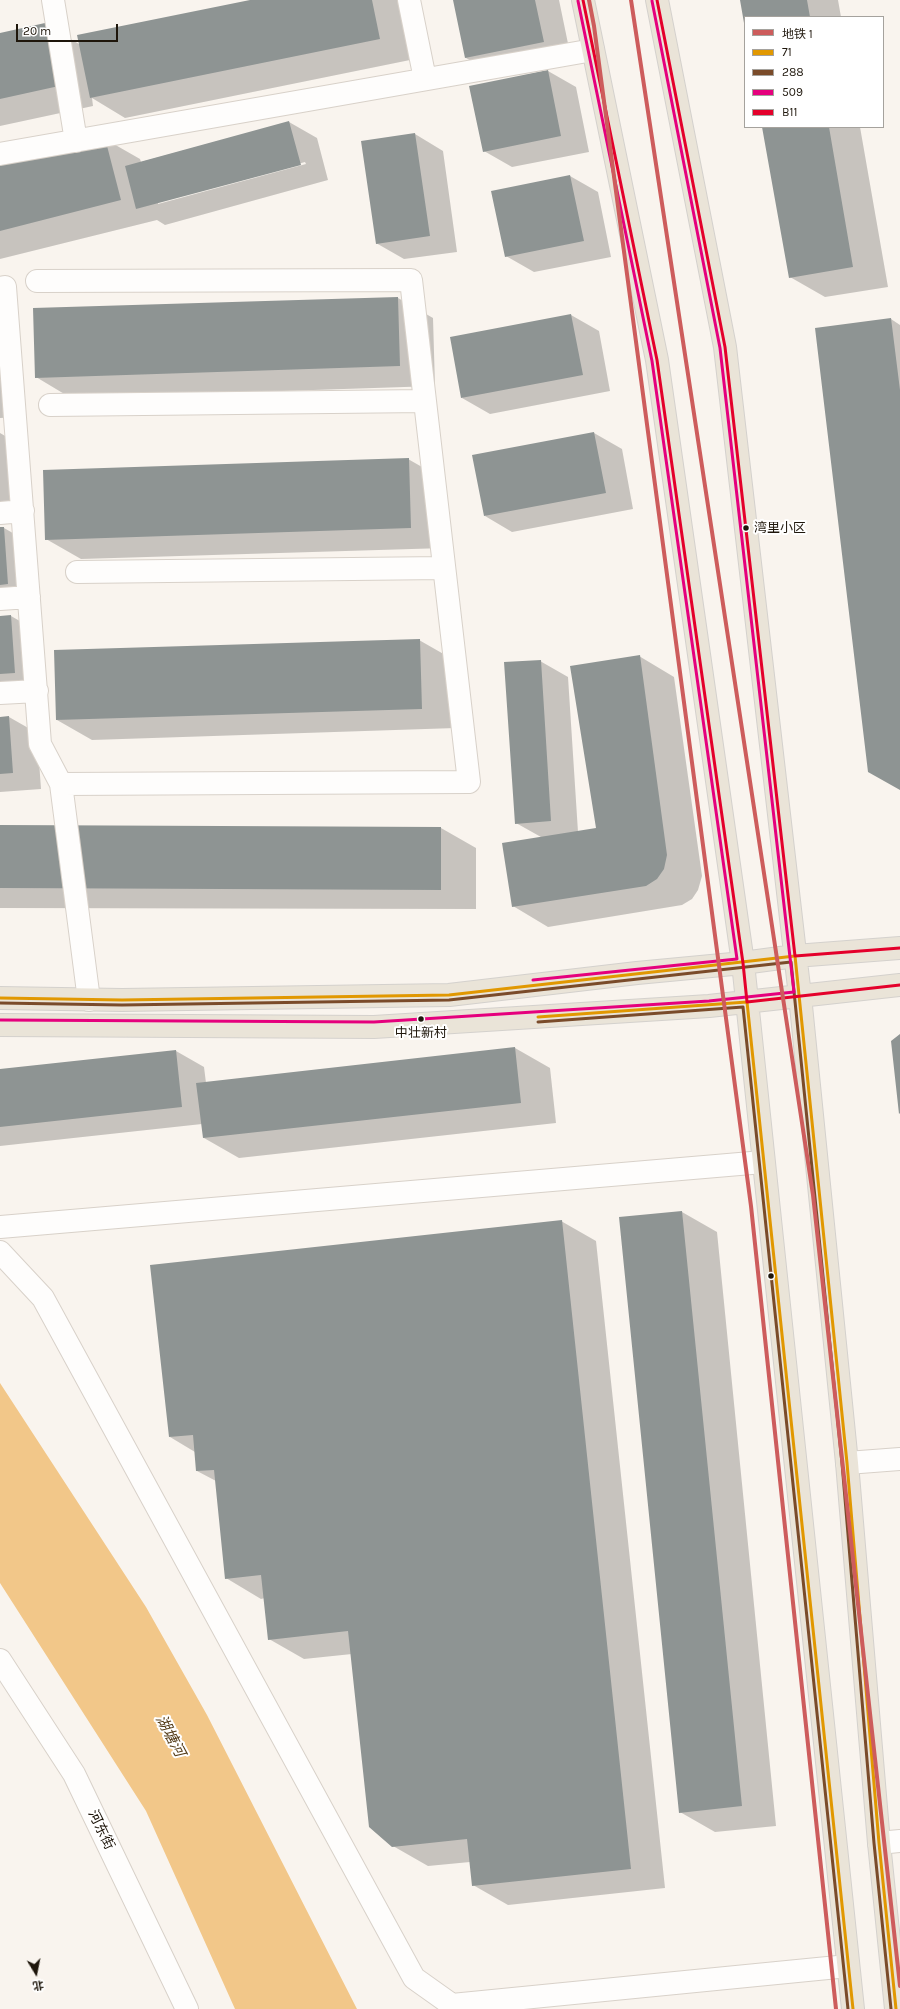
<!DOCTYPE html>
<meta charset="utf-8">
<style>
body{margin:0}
#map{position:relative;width:900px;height:2009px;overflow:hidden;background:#f9f4ee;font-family:Karla,"Noto Sans SC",sans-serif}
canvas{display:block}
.legend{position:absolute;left:744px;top:16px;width:140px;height:112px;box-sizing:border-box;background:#fff;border:1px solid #a5a29d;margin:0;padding:5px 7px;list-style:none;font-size:12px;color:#1e160b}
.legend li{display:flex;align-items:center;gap:8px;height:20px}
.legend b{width:20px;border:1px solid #a5a29d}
.north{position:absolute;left:16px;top:1953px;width:40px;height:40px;-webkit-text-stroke:3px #fff;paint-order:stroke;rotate:170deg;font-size:11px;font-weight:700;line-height:16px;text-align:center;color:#1e160b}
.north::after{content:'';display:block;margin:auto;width:14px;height:18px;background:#1e160b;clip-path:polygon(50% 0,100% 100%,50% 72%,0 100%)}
.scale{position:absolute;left:16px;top:24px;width:102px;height:18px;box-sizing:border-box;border:2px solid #1e160b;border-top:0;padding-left:5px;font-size:12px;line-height:14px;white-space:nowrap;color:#1e160b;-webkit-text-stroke:3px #fff;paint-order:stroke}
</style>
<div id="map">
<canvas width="900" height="2009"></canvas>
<ul class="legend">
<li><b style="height:5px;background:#cd5c5c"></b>地铁 1</li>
<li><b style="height:5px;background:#e19801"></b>71</li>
<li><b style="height:5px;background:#7a4b2a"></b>288</li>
<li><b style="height:5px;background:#e5007d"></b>509</li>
<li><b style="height:5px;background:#e4002b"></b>B11</li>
</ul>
<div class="north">北</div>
<div class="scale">20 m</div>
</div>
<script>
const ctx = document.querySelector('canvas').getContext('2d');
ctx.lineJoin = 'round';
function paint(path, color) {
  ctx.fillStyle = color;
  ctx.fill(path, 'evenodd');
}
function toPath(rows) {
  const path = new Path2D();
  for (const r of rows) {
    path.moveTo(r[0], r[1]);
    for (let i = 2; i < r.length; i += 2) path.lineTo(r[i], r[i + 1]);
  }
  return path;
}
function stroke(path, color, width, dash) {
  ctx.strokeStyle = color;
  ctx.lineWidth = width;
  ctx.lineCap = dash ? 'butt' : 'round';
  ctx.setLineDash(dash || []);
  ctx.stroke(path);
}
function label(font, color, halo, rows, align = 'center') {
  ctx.font = font + ' Karla,"Noto Sans SC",sans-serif';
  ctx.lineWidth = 4;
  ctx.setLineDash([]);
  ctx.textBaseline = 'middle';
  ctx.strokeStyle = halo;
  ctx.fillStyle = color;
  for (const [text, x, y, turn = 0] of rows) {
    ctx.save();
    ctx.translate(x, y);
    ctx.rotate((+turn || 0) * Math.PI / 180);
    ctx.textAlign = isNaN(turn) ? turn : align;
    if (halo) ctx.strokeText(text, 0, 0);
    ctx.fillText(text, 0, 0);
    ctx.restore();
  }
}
paint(toPath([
 [0,1383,146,1607,207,1715,357,2009,235,2009,146,1811,0,1583]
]), '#f2c789');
paint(toPath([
 [255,0,403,0,415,59,125,118,92,98,93,106,0,126,0,34,45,24,79,44],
 [454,0,559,0,571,58,494,74,466,58],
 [741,0,838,0,841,17,745,17,745,22],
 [548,71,576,87,589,152,512,167,484,151],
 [289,122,317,138,328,180,165,225,157,220,0,259,0,166,105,139,140,159,141,162],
 [305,162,306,164,158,204,158,202],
 [763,127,860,127,888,287,825,297,790,277],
 [415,134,443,151,457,252,404,259,376,243],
 [570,176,598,192,611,257,534,272,506,256],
 [398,298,433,318,435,386,71,398,36,377],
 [571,315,599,331,610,391,490,414,462,398],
 [891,319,900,325,900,789],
 [0,350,23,417,0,418],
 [0,433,26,448,29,504,0,506],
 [594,433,622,449,633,509,512,532,485,516],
 [408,459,443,479,445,548,81,559,46,539],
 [0,528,4,528,32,544,36,600,0,602],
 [11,616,39,632,43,689,0,692,0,617],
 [419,640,454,660,456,728,92,740,57,720],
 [639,656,674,677,702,876,698,890,692,899,682,905,548,927,513,906,541,837,516,823,540,661,568,677,578,832,597,829],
 [9,717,37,733,41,789,0,792,0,718],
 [0,826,441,828,476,848,476,909,0,908],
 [515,1048,550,1068,556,1123,239,1158,204,1138,202,1124,0,1146,0,1070,176,1051,204,1067,206,1083],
 [682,1212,717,1232,776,1826,715,1832,680,1812],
 [561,1221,596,1241,665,1888,508,1905,473,1885,470,1862,428,1866,393,1846,352,1654,304,1659,269,1639,265,1598,261,1599,226,1578,216,1481,197,1471,195,1452,170,1437]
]), '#0003');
paint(toPath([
 [250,0,372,0,380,39,90,98,77,35],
 [453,0,535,0,544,42,465,58],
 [740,0,807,0,810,17,745,17,744,23],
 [45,23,59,86,0,99,0,33],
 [548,70,561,136,483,152,469,86],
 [289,121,301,165,136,209,125,166],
 [762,127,829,127,853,267,789,278],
 [415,133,430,236,376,244,361,141],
 [105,138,121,200,0,231,0,165],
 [570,175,584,241,505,257,491,191],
 [398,297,400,366,35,378,33,308],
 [571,314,583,375,461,398,450,337],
 [891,318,900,390,900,790,868,772,815,328],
 [594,432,606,493,484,516,472,455],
 [409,458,411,528,45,540,43,470],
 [0,527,4,527,8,584,0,585],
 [11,615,15,673,0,674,0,616],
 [420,639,422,709,56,720,54,650],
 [640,655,667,855,664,869,657,879,646,886,512,907,502,843,596,828,570,666],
 [541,660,551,821,515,824,504,662],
 [9,716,13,773,0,774,0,717],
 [0,825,441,827,441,890,0,888],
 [900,1034,900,1113,899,1114,891,1041],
 [515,1047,521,1103,203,1138,196,1083],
 [176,1050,182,1107,0,1127,0,1069],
 [682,1211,742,1806,679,1813,619,1217],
 [562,1220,631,1869,472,1886,467,1839,392,1847,369,1827,348,1631,268,1640,261,1575,225,1579,214,1470,196,1471,193,1435,169,1437,150,1265]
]), '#8e9493');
const minor = toPath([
 [53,0,76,141],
 [409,0,425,79],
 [0,154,593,50],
 [37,281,411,280,469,782,61,784],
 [0,288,5,287,40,744,61,784,89,1000],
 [50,405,425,401],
 [0,513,23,511],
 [77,572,444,568],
 [0,599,29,597],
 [0,693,37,691],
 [0,1227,763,1162],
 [0,1252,43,1298,414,1978,452,2005,848,1966],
 [847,1463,900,1459],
 [0,1660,74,1774,187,2009],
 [879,1843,900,1841]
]);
const major = toPath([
 [583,0,657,360,743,963,853,2009],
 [657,0,725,347,800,996,847,1463,879,1843,896,2009],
 [0,998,122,1000,449,995,637,973,743,963,795,956,900,948],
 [0,1025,374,1027,709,1006,900,985]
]);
stroke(minor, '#d8d1c9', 24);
stroke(major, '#d4d1cd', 24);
stroke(minor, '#fefdfc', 22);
stroke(major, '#eae4d8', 22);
stroke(toPath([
 [0,998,122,1000,449,995,795,956,847,1463,879,1843,896,2009],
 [538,1017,747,1002,853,2009]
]), '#e19801', 3);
stroke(toPath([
 [0,1003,122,1005,449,1000,791,962,842,1463,874,1843,891,2009],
 [538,1022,743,1007,848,2009]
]), '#7a4b2a', 3);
stroke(toPath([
 [533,980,737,959,652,361,578,1],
 [0,1020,374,1022,709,1001,794,992,720,348,652,1]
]), '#e5007d', 3);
stroke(toPath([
 [583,0,657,360,743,963,747,1002,900,985],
 [657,0,725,347,795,956,900,948]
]), '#e4002b', 3);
stroke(toPath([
 [589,0,594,26,751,1206,836,2009],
 [631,0,813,1195,900,1986]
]), '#cd5c5c', 4);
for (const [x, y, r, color] of [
 [746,528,3.5,"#1e160b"],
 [421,1019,3.5,"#1e160b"],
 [771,1276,3.5,"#1e160b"]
]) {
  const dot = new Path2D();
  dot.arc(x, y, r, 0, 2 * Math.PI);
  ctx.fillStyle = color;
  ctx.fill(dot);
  stroke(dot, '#fff', 1.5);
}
label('13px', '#1e160b', '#fff', [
 ["湾里小区",754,528],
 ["中壮新村",421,1033,"center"]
], 'left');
label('14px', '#1e160b', '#fff', [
 ["河东街",101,1830,64]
]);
label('italic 15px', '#563e1a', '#fff', [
 ["湖塘河",170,1736,62]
]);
</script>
